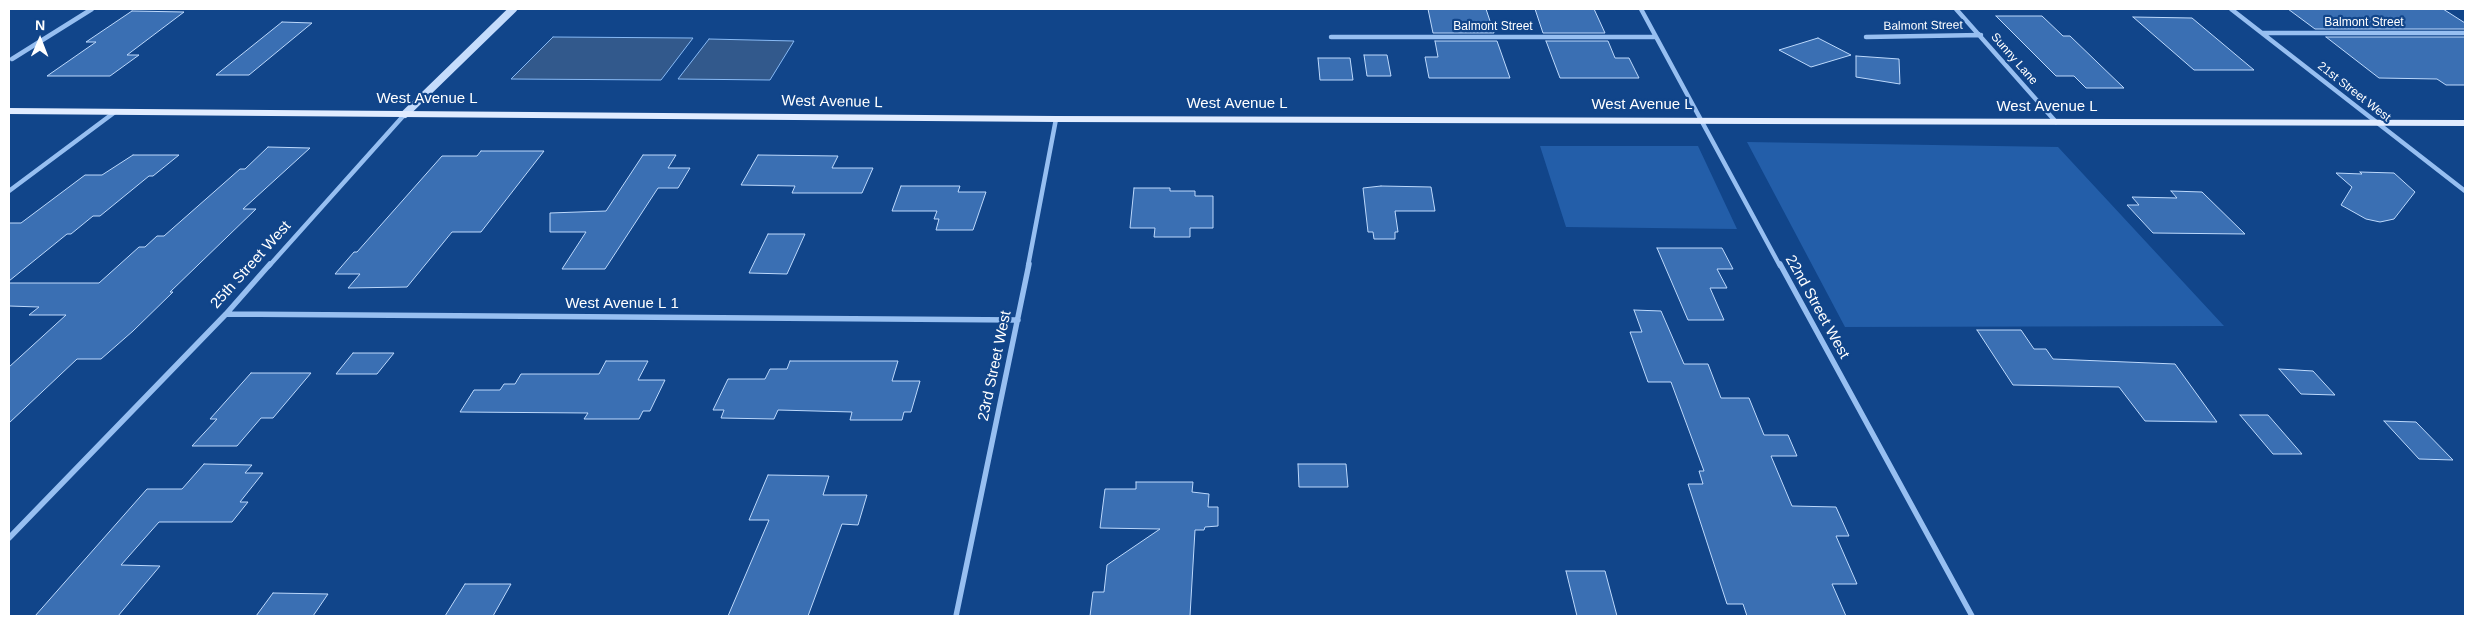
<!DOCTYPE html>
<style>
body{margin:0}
#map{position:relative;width:2474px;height:625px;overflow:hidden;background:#11458a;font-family:Arial,sans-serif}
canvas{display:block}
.frame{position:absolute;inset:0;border:10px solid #fff;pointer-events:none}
.north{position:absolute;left:15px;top:15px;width:50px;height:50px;-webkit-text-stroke:4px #11458a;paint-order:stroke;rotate:1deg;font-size:14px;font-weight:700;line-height:20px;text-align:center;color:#fff}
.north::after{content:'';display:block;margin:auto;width:18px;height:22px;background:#fff;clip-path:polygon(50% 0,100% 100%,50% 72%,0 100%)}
</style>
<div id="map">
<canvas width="2474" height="625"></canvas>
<div class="frame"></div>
<div class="north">N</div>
</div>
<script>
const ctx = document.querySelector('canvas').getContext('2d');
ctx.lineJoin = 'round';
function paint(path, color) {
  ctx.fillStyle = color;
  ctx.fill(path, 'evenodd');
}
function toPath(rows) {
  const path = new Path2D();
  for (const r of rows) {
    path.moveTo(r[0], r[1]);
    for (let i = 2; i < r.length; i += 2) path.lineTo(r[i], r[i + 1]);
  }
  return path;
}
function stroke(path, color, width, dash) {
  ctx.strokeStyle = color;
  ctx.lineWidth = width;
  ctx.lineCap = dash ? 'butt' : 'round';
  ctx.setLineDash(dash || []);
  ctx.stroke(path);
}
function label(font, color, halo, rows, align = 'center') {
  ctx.font = font + ' Arial,sans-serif';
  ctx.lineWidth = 4.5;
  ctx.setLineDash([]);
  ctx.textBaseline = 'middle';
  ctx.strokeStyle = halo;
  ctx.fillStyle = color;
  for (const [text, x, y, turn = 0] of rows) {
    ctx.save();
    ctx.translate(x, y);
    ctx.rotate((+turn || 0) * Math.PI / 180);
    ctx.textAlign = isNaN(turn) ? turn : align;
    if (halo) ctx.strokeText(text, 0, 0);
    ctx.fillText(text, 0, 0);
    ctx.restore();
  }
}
paint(toPath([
 [1747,142,2058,147,2224,326,1845,327],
 [1540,146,1698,146,1737,229,1566,227]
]), '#235ea9');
const water = toPath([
 [553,37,693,38,661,80,511,79,553,37],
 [709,39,794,41,770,80,678,79,709,39]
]);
paint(water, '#32598c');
stroke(water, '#88baf5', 1);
const building = toPath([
 [1428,9,1486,9,1494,33,1433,33,1428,9],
 [1535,9,1594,9,1605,33,1543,33,1535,9],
 [2288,9,2443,9,2465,23,2465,29,2315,29,2288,9],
 [132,11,184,12,127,55,139,55,110,76,47,76,96,42,86,42,132,11],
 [1996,16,2042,16,2063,36,2070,36,2124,88,2086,88,2074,76,2056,76,1996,16],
 [2133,17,2192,18,2254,70,2194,70,2133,17],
 [282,22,312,23,249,75,216,75,282,22],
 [2326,37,2465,37,2465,85,2446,85,2437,79,2379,78,2326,37],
 [1818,38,1851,55,1811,67,1779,50,1818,38],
 [1435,41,1497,41,1510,78,1429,78,1425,57,1438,57,1435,41],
 [1546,41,1608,41,1615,58,1629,58,1639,78,1560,78,1546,41],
 [1364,55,1387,55,1391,76,1367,76,1364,55],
 [1856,56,1899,59,1900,84,1856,77,1856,56],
 [1318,58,1350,58,1353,80,1320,80,1318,58],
 [268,147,310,148,243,209,256,209,170,292,173,292,133,331,101,359,77,359,9,423,9,367,66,315,29,315,39,307,9,306,9,283,99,283,139,247,145,247,157,236,164,236,240,169,245,169,268,147],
 [481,151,544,151,481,232,452,232,407,287,348,288,360,274,335,274,354,252,357,252,442,156,477,156,481,151],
 [133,155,179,155,153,176,149,176,100,216,93,216,71,234,67,234,9,281,9,223,21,223,85,175,102,175,133,155],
 [643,155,676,155,668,168,690,168,678,188,658,188,605,269,562,269,586,232,550,232,550,213,606,211,643,155],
 [758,155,838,156,832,168,873,168,862,193,792,193,795,186,741,185,758,155],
 [2360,172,2394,173,2415,192,2394,219,2380,222,2366,219,2341,205,2352,187,2336,173,2362,174,2360,172],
 [901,186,960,186,958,192,986,192,973,230,936,230,939,219,934,219,937,211,892,211,901,186],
 [1381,186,1431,187,1435,211,1395,211,1398,232,1395,232,1395,239,1374,239,1373,232,1368,232,1363,188,1381,186],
 [1134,188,1170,188,1170,191,1195,191,1195,196,1213,196,1213,228,1190,228,1190,237,1154,237,1155,228,1130,228,1134,188],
 [2171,191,2202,192,2245,234,2153,233,2127,205,2139,205,2132,197,2177,198,2171,191],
 [768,234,805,234,787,274,749,273,768,234],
 [1657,248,1722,248,1733,269,1717,269,1727,288,1710,288,1724,320,1688,320,1657,248],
 [1634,310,1661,311,1684,364,1708,364,1721,398,1749,398,1764,435,1788,435,1797,456,1771,456,1792,506,1836,507,1849,536,1836,536,1857,584,1832,584,1846,616,1747,616,1743,604,1727,604,1688,484,1703,484,1699,471,1704,471,1671,382,1648,382,1630,332,1642,332,1634,310],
 [1977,330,2021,330,2034,349,2046,349,2053,359,2175,364,2217,422,2145,421,2119,387,2013,385,1977,330],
 [353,353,394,353,377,374,336,374,353,353],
 [606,361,648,361,638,380,665,380,650,411,643,411,639,419,584,419,588,413,460,412,474,390,500,390,504,384,515,384,521,374,599,374,606,361],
 [790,361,898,361,892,381,920,381,911,412,904,412,902,420,850,420,852,412,778,410,774,419,721,418,724,410,713,410,728,379,765,379,770,369,787,369,790,361],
 [2279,369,2313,371,2335,395,2301,394,2279,369],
 [251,373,311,373,273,418,261,418,237,446,192,446,217,419,210,419,251,373],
 [2240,415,2268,415,2302,454,2273,454,2240,415],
 [2384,421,2416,422,2453,460,2419,459,2384,421],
 [204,464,252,465,245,473,263,473,240,502,248,502,232,522,159,522,121,565,160,566,118,616,35,616,147,489,182,489,204,464],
 [1298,464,1346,464,1348,487,1299,487,1298,464],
 [768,475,829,476,823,495,867,495,858,525,842,524,808,616,728,616,769,520,749,520,768,475],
 [1136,482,1193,482,1192,492,1209,494,1208,507,1218,507,1218,526,1205,527,1204,530,1195,530,1190,616,1090,616,1093,592,1104,592,1107,565,1160,529,1100,528,1105,489,1136,489,1136,482],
 [1566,571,1605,571,1617,616,1577,616,1566,571],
 [465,584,511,584,493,616,445,616,465,584],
 [273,593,328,594,313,616,256,616,273,593]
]);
paint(building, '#3a6fb3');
stroke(building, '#bdd9fc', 1);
stroke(toPath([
 [1641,9,1780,266],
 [1956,9,2056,122],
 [2231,9,2465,191],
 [2262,33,2465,33],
 [1331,37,1655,37],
 [1866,37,1981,35],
 [12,59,92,9],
 [9,191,115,112],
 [269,266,405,114],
 [1028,266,1056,119]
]), '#97bff1', 4.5);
stroke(toPath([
 [1780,264,1972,616],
 [226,314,1018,320],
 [9,538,226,314,270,264],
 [956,616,1029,264]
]), '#97bff1', 5.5);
stroke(toPath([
 [405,114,513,9]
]), '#c5dcfc', 8);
paint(toPath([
 [9,108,1056,116,2465,120,2465,126,1056,122,9,114,9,108]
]), '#e1ecff');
label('12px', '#fff', '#11458a', [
 ["Balmont Street",2364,23],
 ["Balmont Street",1923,26,-1],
 ["Balmont Street",1493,27],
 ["Sunny Lane",2014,59,49],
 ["21st Street West",2354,92,38]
]);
label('15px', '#fff', '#11458a', [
 ["West Avenue L",427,99],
 ["West Avenue L",832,102,1],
 ["West Avenue L",1237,104],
 ["West Avenue L",1642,105],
 ["West Avenue L",2047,107],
 ["25th Street West",251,265,-48],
 ["West Avenue L 1",622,304],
 ["22nd Street West",1817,307,61],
 ["23rd Street West",995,366,-78]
]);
</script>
